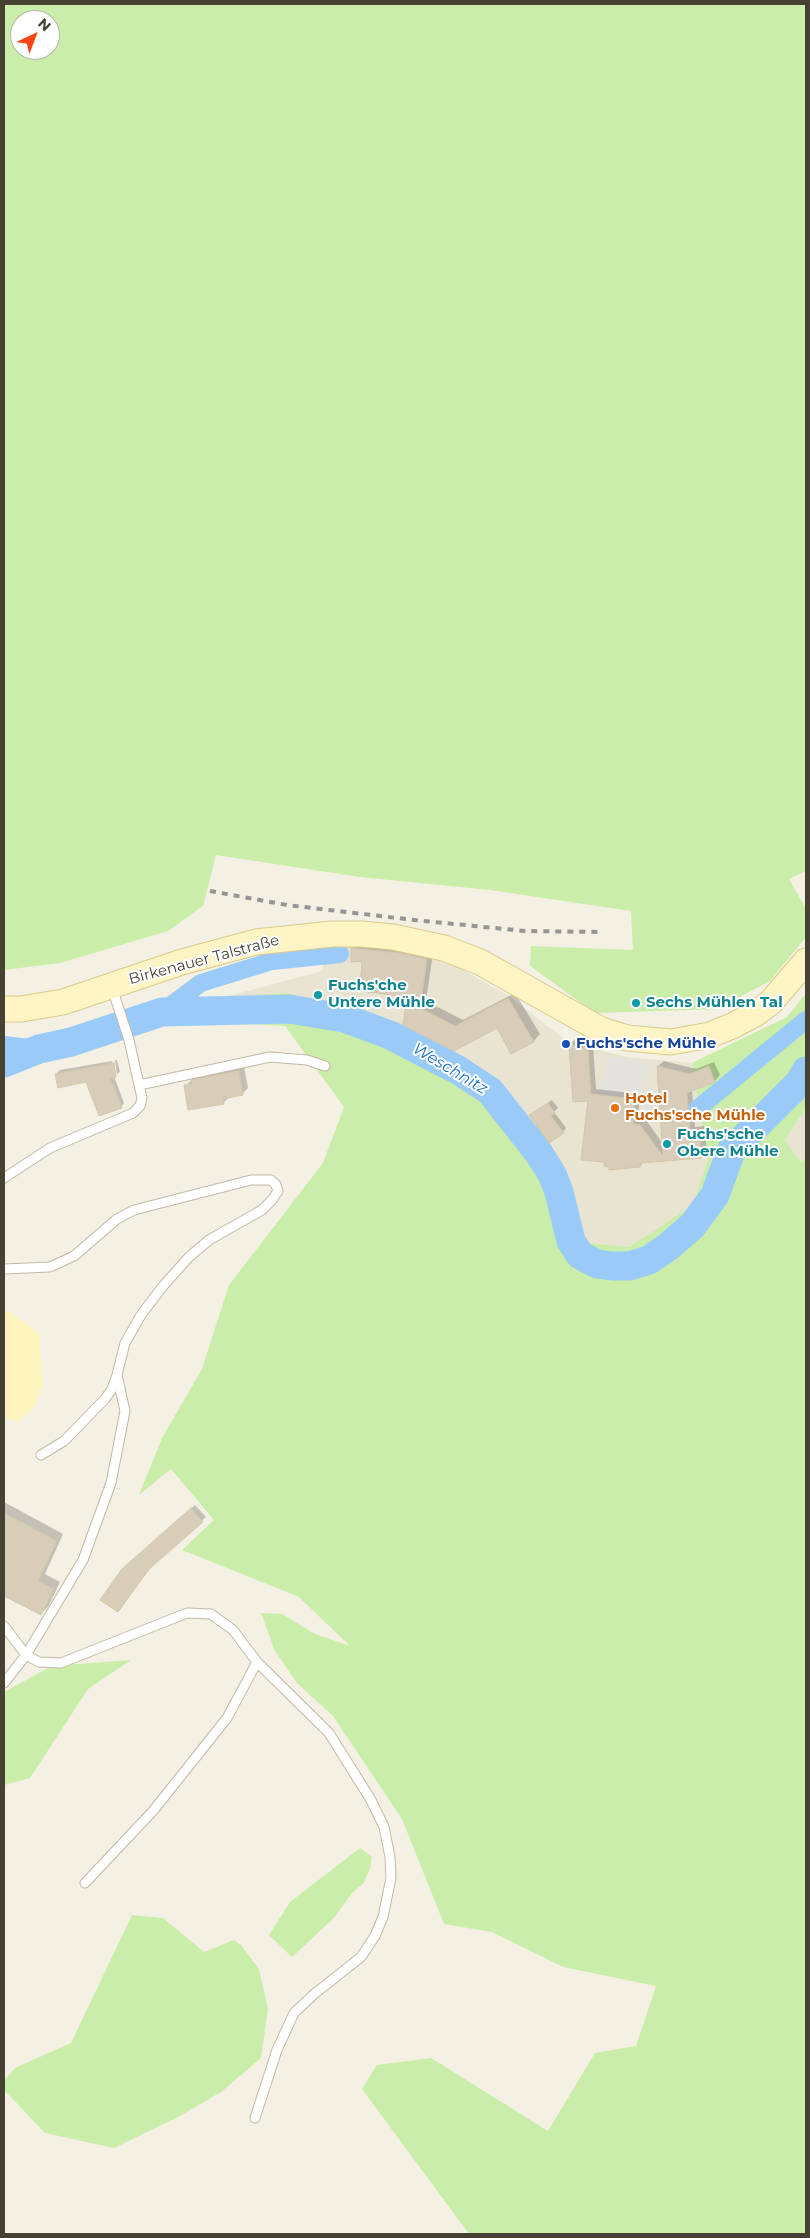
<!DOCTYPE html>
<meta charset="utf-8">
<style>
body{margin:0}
#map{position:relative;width:810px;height:2238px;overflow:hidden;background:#f4f0e4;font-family:Montserrat,sans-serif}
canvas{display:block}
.frame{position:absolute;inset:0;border:5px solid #474133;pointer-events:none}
.north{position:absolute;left:10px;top:10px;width:50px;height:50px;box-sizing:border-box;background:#fff;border:1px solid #b5b3ad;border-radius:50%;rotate:43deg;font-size:14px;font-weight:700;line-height:20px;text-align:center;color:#474133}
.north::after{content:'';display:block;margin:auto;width:18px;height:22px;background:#f41;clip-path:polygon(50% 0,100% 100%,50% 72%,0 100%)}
</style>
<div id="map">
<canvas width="810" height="2238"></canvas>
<div class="frame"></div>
<div class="north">N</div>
</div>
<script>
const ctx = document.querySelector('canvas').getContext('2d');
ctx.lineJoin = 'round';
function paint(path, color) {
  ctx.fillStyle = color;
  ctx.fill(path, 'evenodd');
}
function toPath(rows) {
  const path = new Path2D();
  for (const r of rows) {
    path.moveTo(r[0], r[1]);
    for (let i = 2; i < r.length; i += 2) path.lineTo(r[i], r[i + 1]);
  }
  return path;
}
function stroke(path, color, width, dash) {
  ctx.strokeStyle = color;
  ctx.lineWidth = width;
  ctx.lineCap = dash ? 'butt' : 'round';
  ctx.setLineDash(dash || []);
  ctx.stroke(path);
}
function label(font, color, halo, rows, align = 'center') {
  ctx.font = font + ' Montserrat,sans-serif';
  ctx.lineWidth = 4;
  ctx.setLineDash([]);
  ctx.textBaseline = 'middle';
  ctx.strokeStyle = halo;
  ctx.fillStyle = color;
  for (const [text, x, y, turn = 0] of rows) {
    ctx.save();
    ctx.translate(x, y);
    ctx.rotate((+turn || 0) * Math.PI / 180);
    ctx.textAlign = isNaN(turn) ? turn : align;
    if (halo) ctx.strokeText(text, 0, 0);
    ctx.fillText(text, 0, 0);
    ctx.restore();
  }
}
paint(toPath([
 [331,942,381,947,443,958,510,997,568,1042,627,1057,692,1063,708,1159,693,1205,629,1247,580,1242,540,1160,488,1086,406,1030,225,997,322,971],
 [806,1108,806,1158,800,1162,785,1140]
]), '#e9e3d2');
paint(toPath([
 [4,4,806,4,806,871,789,879,806,909,806,937,770,981,717,1009,595,1013,530,966,531,946,633,950,631,911,490,890,360,877,216,855,203,906,168,931,60,963,4,970],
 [20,20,50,20,50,50,20,50],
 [288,993,406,1030,488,1086,540,1160,580,1242,629,1247,693,1205,708,1159,692,1063,787,1017,806,993,806,1108,785,1140,800,1162,806,1158,806,2234,469,2234,362,2089,377,2065,431,2058,548,2131,595,2053,636,2046,656,1986,563,1967,492,1932,444,1924,402,1819,333,1716,297,1683,275,1651,261,1613,282,1614,315,1634,350,1646,299,1597,182,1550,214,1520,171,1469,139,1495,162,1438,202,1369,229,1285,323,1163,344,1107,285,1026,169,1021,225,997],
 [131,1660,88,1689,30,1778,4,1785,4,1692,52,1666],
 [360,1848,372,1857,370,1868,364,1883,352,1893,334,1918,292,1957,269,1935,290,1902],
 [132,1915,163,1918,204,1952,234,1940,241,1945,259,1969,268,2009,261,2058,221,2092,178,2117,114,2148,45,2133,4,2090,4,2081,15,2068,71,2043]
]), '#caeda9');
paint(toPath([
 [4,1311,8,1311,39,1333,43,1383,35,1407,17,1422,4,1417]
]), '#fdf3bc');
paint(toPath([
 [607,1056,647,1064,645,1089,659,1091,656,1120,640,1118,641,1099,599,1094,600,1083,603,1083]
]), '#e4e2dd');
paint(toPath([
 [359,942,433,953,426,1001,463,1020,515,993,540,1034,534,1041,511,1052,497,1027,454,1050,408,996,352,949],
 [575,1039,593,1044,596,1089,640,1094,638,1119,646,1120,663,1144,658,1066,664,1061,696,1069,714,1062,720,1075,715,1081,692,1090,695,1127,704,1126,707,1151,701,1157,644,1161,640,1166,606,1161,589,1099,570,1044],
 [115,1060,117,1060,120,1072,117,1074],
 [112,1061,115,1074,117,1074,114,1076,124,1103,121,1107,86,1081,56,1074,60,1070],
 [244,1066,248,1088,242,1094,229,1097,223,1103,185,1086,198,1075],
 [552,1100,558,1108,554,1112,566,1128,563,1132,530,1115],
 [4,1502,63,1534,45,1574,60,1582,48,1607,40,1614,4,1595],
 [195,1505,206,1517,152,1566,121,1607,127,1565]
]), '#0003');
stroke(toPath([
 [162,1012,201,983,272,961,340,954],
 [4,1045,39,1049],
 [696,1110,806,1020]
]), '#9acbf8', 18);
stroke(toPath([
 [4,1063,39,1049,71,1042,162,1012,289,1009,344,1018,390,1035,458,1070,490,1091,538,1152,552,1174,559,1192,571,1241,580,1255,597,1264,612,1266,629,1266,649,1260,668,1247,693,1225,715,1195,731,1151,800,1082,806,1071]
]), '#9acbf8', 29);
const building = toPath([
 [351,948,400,953,427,959,420,1008,455,1026,508,998,534,1042,511,1054,497,1028,454,1051,403,1025,407,997,360,991,362,961,351,962,351,948],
 [569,1044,588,1049,591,1094,635,1099,633,1124,640,1125,663,1156,657,1066,690,1074,709,1066,715,1082,687,1093,690,1132,699,1131,702,1158,640,1163,640,1167,609,1170,609,1167,604,1166,605,1162,581,1160,588,1101,573,1102,569,1044],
 [114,1063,116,1077,110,1078,122,1108,99,1116,86,1082,58,1088,55,1074,114,1063],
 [239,1071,243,1095,223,1099,224,1104,188,1110,184,1085,192,1084,191,1080,239,1071],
 [548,1103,555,1113,551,1116,564,1133,549,1143,529,1115,548,1103],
 [191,1508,203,1522,149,1569,118,1612,100,1600,122,1569,191,1508],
 [4,1513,57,1541,38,1581,54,1589,41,1615,4,1596,4,1513]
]);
paint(building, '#d7cdb9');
stroke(building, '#d3c6ab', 1);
const lane = toPath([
 [139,1085,270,1057,307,1060,325,1066],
 [4,1178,50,1148,133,1113,140,1106,142,1098,129,1040,112,988],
 [4,1269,50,1267,74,1256,117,1219,134,1210,251,1180,271,1180,276,1185,278,1191,272,1200,262,1210,209,1240,189,1257,163,1286,141,1315,125,1343,117,1375,125,1411,111,1483,83,1560,26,1655,39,1662,61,1663,187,1613,211,1614,233,1630,257,1662,329,1733,371,1800,384,1827,390,1857,391,1878,383,1917,375,1936,361,1957,313,1995,294,2013,277,2050,255,2118],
 [41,1455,64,1441,105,1399,112,1389,117,1375],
 [4,1626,26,1655,4,1683],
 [85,1883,153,1811,227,1718,257,1662]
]);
const secondary = toPath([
 [4,1009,21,1009,63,1002,182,962,256,942,332,934,362,934,393,937,444,948,480,962,601,1030,627,1038,671,1042,710,1035,732,1026,755,1014,771,1002,806,961]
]);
stroke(lane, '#c1b9a6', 11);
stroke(secondary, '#d9ca8f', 27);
stroke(lane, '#fff', 9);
stroke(secondary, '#fff4c4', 25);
stroke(toPath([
 [210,891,287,905,414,920,525,931,602,932]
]), '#959595', 4, [6, 6]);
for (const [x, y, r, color] of [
 [318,995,5,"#0f9aa8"],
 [636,1003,5,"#0f9aa8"],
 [566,1044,5,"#1a4fb4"],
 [615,1108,5,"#e8710a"],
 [667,1144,5,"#0f9aa8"]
]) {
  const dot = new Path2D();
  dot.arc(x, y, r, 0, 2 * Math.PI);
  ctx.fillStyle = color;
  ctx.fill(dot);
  stroke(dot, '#fff', 2);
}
label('15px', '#474133', '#fff', [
 ["Birkenauer Talstraße",204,960,-15]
]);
label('bold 15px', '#0d838f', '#fff', [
 ["Fuchs'che",328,986],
 ["Untere Mühle",328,1003],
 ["Sechs Mühlen Tal",646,1003],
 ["Fuchs'sche",677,1135],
 ["Obere Mühle",677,1152]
], 'left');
label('bold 15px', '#164399', '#fff', [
 ["Fuchs'sche Mühle",576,1044]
], 'left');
label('bold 15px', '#c56008', '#fff', [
 ["Hotel",625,1099],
 ["Fuchs'sche Mühle",625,1116]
], 'left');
label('italic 16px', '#2172be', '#fff', [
 ["Weschnitz",450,1069,31]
]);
</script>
